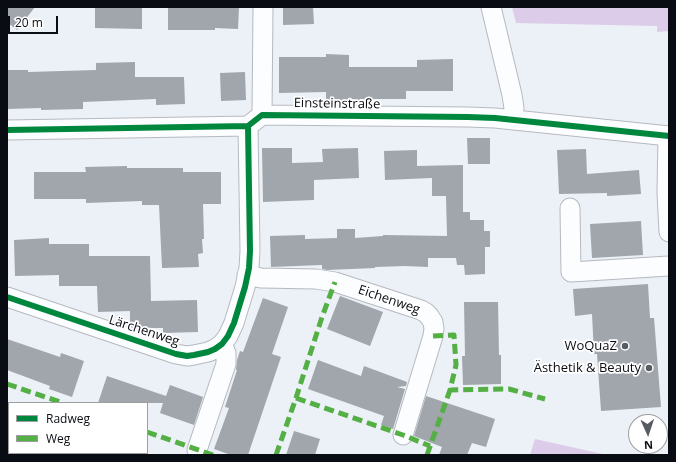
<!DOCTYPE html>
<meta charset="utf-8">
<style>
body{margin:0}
#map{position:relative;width:676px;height:462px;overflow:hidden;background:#ecf0f7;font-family:"Open Sans",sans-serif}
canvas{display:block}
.frame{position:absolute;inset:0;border:8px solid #090c12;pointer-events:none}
.legend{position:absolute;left:8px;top:402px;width:140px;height:52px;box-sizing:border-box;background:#fff;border:1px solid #9d9ea0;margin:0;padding:5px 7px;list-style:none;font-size:12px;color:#090c12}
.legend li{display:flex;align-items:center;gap:8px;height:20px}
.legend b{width:20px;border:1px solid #9d9ea0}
.north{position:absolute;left:628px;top:414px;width:40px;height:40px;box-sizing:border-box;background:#fff;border:1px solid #9d9ea0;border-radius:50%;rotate:177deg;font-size:11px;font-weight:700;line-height:16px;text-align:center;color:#090c12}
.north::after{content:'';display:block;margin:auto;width:14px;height:18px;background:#585c62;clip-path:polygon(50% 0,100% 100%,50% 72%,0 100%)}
.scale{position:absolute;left:8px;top:16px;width:50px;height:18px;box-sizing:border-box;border:2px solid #090c12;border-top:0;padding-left:5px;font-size:12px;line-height:14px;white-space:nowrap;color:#090c12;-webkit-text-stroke:3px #fff;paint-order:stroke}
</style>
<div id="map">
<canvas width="676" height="462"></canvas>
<div class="frame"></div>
<ul class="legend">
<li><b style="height:5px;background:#00873e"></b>Radweg</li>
<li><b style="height:5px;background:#54b044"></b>Weg</li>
</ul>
<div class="north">N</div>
<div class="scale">20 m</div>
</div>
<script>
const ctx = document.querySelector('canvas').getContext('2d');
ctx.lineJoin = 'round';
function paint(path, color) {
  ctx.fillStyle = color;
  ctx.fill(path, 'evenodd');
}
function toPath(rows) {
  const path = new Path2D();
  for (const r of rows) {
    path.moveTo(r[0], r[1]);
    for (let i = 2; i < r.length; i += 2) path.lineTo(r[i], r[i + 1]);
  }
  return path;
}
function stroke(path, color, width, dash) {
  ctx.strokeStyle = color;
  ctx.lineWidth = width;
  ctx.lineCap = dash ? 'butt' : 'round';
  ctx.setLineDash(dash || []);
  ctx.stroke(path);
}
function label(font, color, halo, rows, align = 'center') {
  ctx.font = font + ' "Open Sans",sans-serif';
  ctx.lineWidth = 3.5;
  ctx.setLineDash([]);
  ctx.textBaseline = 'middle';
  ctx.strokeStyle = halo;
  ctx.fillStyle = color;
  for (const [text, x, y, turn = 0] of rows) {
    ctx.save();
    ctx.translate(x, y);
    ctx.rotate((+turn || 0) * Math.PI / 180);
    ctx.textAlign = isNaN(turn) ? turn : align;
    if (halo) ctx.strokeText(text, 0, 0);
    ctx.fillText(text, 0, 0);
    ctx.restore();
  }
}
paint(toPath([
 [512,7,669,7,669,31,657,32,657,26,516,23],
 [535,439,607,455,530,455]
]), '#dccce9');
paint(toPath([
 [7,7,35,7,17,30,7,22],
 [95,7,142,7,142,29,95,28],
 [168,7,239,7,238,29,215,28,215,30,168,30],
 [283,7,313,7,314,24,283,25],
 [326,54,349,55,349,67,417,67,417,60,453,59,453,91,406,91,406,99,360,99,360,101,326,101,326,92,279,93,279,57,326,57],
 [135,62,135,77,184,77,185,104,156,105,156,99,83,102,83,109,41,110,41,108,7,109,7,70,28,70,28,72,96,70,96,63],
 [245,72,246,100,221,101,220,73],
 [467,138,490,138,490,164,468,164],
 [262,148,292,148,292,163,323,162,322,149,358,148,359,178,314,180,314,200,263,202],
 [586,149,587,174,639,170,641,194,607,196,607,193,559,194,557,150],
 [417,150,417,166,463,165,463,212,470,212,470,220,484,220,484,231,490,231,490,247,485,247,485,274,465,275,464,265,457,265,456,258,428,258,428,267,405,266,375,267,375,268,327,270,322,269,322,265,271,267,270,236,305,235,305,239,337,238,337,229,355,229,355,238,383,236,383,235,447,236,446,196,432,196,432,178,385,180,384,151],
 [127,166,127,168,183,168,183,172,221,172,221,204,203,204,204,239,202,239,203,253,198,254,199,267,162,268,159,205,142,205,142,201,86,203,86,199,34,199,34,172,86,172,85,167],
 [641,221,643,255,592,258,590,224],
 [49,238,49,244,89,244,89,256,150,256,151,301,197,300,198,332,163,333,163,328,134,328,130,327,130,311,98,312,97,286,59,286,59,275,15,276,14,240],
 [648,284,650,318,654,318,661,407,601,411,597,354,594,354,592,314,575,316,573,289],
 [340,296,383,312,370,346,327,329],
 [263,298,288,307,272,354,281,357,248,455,231,455,214,449,229,408,225,407,237,370,236,370,237,360,240,351,243,352],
 [464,302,498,302,499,355,501,355,501,384,463,385,462,356,465,356],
 [7,339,60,357,61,353,84,361,72,397,49,389,50,386,7,370],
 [318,360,361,376,364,366,407,382,406,386,397,387,405,389,393,429,381,425,384,416,308,389],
 [107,376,166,396,170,385,203,397,194,425,160,413,163,403,98,403],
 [426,396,495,419,486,447,472,443,467,455,439,455,442,447,414,436],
 [294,431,320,439,315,455,286,455]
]), '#a0a6ab');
const minor = toPath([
 [491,7,512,95,514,108,513,119],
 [262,115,263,7],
 [7,130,248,126,262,115,468,117,495,118,669,136],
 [668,136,667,193,669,232],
 [570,208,571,272,669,266],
 [247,275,261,278,316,279,335,282,421,310,426,313,429,316,433,322,434,329,433,336,403,435],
 [7,297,176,354,187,356,194,355,208,352,215,349,222,344,228,336,234,323,245,287,249,268,250,251,248,126],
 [7,427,9,428],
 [197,450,226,364,226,353,222,344],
 [83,453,89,455]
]);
stroke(minor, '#b6b9c0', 21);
stroke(minor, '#fcfdfe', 19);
stroke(toPath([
 [7,441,9,441],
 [43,453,49,455]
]), '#ccccce', 3, [8, 4]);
stroke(toPath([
 [433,336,454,335,456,365,450,390,509,389,545,399],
 [7,384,63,403],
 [296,398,403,435,430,446],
 [147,432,213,455],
 [276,455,296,398,322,317,335,282],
 [427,455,450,390]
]), '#54b044', 5, [10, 5]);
stroke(toPath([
 [7,130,248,126,262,115,468,117,495,118,669,136],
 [7,297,176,354,187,356,194,355,208,352,215,349,222,344,228,336,234,323,245,287,249,268,250,251,248,126]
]), '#00873e', 6);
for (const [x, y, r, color] of [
 [625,346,4,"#585c62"],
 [649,368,4,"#585c62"]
]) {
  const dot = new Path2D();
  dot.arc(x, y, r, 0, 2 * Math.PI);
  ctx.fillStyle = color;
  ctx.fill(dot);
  stroke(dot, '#fff', 1.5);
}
label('13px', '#090c12', '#fff', [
 ["Einsteinstraße",337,104,1],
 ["Eichenweg",389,300,19],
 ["Lärchenweg",144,331,18]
]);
label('13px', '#090c12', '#fff', [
 ["WoQuaZ",617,346],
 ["Ästhetik & Beauty",641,368]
], 'right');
</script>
